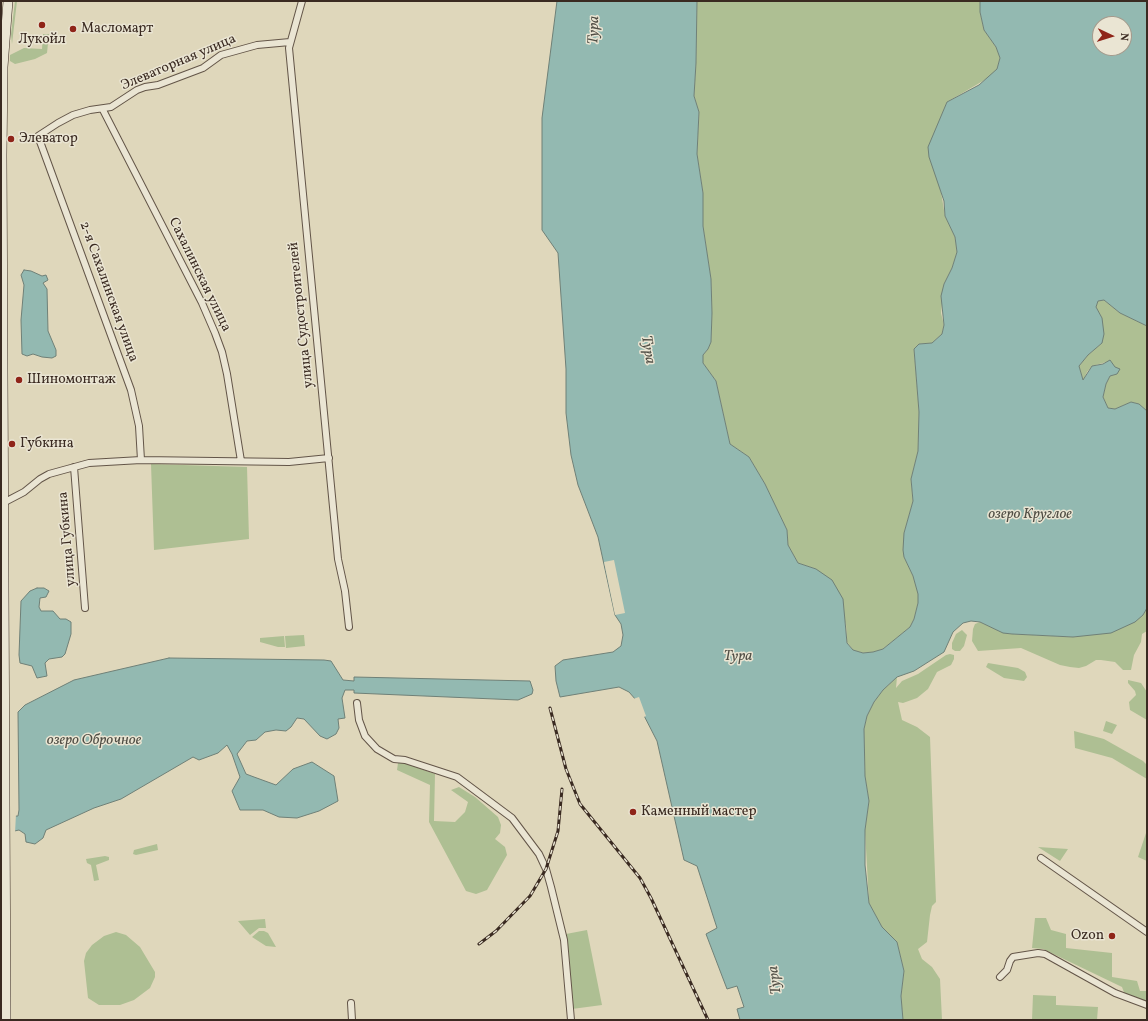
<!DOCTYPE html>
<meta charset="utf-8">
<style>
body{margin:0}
#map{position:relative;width:1148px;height:1021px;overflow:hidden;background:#dfd7bb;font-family:Vollkorn,serif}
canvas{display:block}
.frame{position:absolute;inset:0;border:2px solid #3a2a21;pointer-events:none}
.north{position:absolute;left:1092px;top:16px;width:40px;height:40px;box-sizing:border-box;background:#eae5d3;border:1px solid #a49a8c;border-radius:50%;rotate:94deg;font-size:11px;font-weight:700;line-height:16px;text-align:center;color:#3a2a21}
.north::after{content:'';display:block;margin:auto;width:14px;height:18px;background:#8f2418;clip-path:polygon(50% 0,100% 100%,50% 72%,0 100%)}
</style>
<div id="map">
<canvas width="1148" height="1021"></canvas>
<div class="frame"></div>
<div class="north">N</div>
</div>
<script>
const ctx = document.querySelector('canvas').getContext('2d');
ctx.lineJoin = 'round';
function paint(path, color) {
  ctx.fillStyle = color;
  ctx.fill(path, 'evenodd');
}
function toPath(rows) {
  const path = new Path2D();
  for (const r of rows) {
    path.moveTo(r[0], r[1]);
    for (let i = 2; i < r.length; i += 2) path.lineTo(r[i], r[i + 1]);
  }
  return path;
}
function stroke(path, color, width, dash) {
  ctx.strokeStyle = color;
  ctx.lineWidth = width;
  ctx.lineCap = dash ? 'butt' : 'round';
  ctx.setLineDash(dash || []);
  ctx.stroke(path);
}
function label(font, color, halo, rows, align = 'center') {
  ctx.font = font + ' Vollkorn,serif';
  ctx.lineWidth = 3;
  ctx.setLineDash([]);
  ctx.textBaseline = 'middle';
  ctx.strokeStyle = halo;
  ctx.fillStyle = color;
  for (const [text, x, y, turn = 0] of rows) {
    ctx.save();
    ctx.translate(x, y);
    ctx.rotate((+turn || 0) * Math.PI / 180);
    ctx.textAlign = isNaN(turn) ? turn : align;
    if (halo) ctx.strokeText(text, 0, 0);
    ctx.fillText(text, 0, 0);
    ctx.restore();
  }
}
paint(toPath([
 [15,1,17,1,12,44,11,34],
 [697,1,980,1,980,12,984,30,996,47,1000,58,997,69,988,78,947,102,939,123,940,186,945,216,955,237,957,252,952,268,944,284,941,313,944,325,942,334,932,343,919,344,914,349,919,412,918,451,911,479,913,501,904,533,904,557,913,576,919,594,918,603,914,619,910,627,883,649,873,652,863,653,853,650,847,642,846,624,816,569,798,563,788,545,787,530,765,484,749,457,730,444,716,381,703,363,703,355,708,349,711,342,712,313,711,279,703,226,703,193,697,154,699,112,694,96,696,63],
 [43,34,49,34,47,53,35,59,15,64,10,61,10,55,24,48,42,49],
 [1104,300,1120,313,1147,326,1147,411,1139,404,1131,402,1115,409,1108,408,1103,397,1106,384,1110,376,1117,374,1110,361,1092,366,1087,372,1083,381,1079,366,1088,355,1102,343,1102,318,1096,307,1098,301],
 [151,464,247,467,249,539,154,550],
 [1147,608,1147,631,1142,634,1141,642,1134,655,1131,670,1123,670,1115,662,1101,660,1096,660,1086,666,1079,668,1070,667,1060,665,1021,648,978,651,972,641,973,629,975,624,980,622,995,629,1012,634,1073,637,1085,635,1143,615],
 [962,630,967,635,964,646,960,651,955,651,952,649,952,643,956,634],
 [304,635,305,646,286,648,285,636],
 [284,636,285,647,278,647,260,642,260,638],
 [950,654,954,655,954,659,951,665,937,672,928,689,917,698,903,703,898,702,902,720,917,727,930,737,936,902,932,906,930,915,927,942,918,949,922,959,932,967,940,979,942,1020,903,1020,901,996,904,971,897,942,882,927,869,903,865,830,869,801,865,776,864,729,867,716,874,702,883,690,897,677,896,688,902,681,918,674,946,655],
 [988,663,1018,668,1025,672,1027,677,1024,681,1004,678,986,667],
 [1128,680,1141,683,1147,692,1147,720,1130,710,1129,702,1136,695,1135,691,1128,683],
 [1106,721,1117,725,1112,734,1103,731],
 [1074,731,1104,739,1143,761,1147,765,1147,779,1112,758,1075,748],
 [398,763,404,763,435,774,434,821,455,822,465,812,468,802,451,790,459,787,475,797,498,817,501,825,500,833,495,839,505,847,507,855,487,890,476,894,466,891,429,822,430,785,397,770],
 [1147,830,1147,861,1138,857],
 [157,844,158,850,136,855,133,854,134,850],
 [1038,847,1068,849,1060,861],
 [105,856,109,857,109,860,96,865,99,880,94,881,91,865,87,863,86,859],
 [1035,918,1046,918,1051,930,1066,934,1066,948,1112,953,1112,977,1137,981,1140,991,1147,991,1147,1002,1125,995,1122,987,1043,949,1032,948],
 [265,919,266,928,259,928,250,935,238,921],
 [587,930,602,1005,572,1009,566,934],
 [259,931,264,931,268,933,276,947,266,946,252,937],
 [116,932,126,935,140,947,155,972,155,977,150,988,134,1000,120,1005,99,1005,88,998,84,961,86,953,92,945,104,936],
 [1033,995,1056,996,1056,1005,1098,1007,1097,1020,1032,1020]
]), '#aebf93');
const water = toPath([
 [557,1,697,1,696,63,694,96,699,112,697,154,703,193,703,226,711,279,712,313,711,342,708,349,703,355,703,363,716,381,730,444,749,457,765,484,787,530,788,545,798,563,816,569,832,580,843,599,847,643,853,650,863,653,873,652,883,649,910,627,914,619,918,603,918,594,913,576,904,557,903,550,904,533,913,501,911,479,918,451,919,412,914,349,919,344,932,343,942,334,944,325,941,296,944,284,952,268,957,252,955,237,945,216,944,201,929,157,928,147,947,102,979,85,997,69,1000,58,996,47,984,30,980,12,980,1,1147,1,1147,326,1120,313,1104,300,1098,301,1096,307,1102,318,1104,334,1102,343,1088,355,1079,366,1083,380,1092,366,1103,364,1110,360,1115,367,1120,369,1117,374,1110,376,1106,384,1103,397,1108,408,1115,409,1131,402,1139,404,1147,411,1147,608,1143,615,1135,622,1111,633,1073,637,1012,634,1003,633,980,622,971,621,963,623,953,632,944,652,914,671,897,677,883,690,874,702,867,716,864,729,865,776,869,801,865,830,865,865,869,903,882,927,897,942,904,971,901,996,903,1020,740,1020,737,1009,744,1007,737,986,727,989,706,934,717,928,697,866,684,860,657,741,636,700,629,692,619,687,560,697,556,681,555,666,563,660,613,652,621,646,623,635,621,624,615,615,598,537,578,485,571,455,566,413,566,369,558,253,542,230,542,118,557,1],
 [1100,24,1124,24,1124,48,1100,48,1100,24],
 [24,270,31,271,42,276,46,275,48,280,43,283,47,289,48,331,56,350,56,356,52,358,42,357,33,354,27,356,22,354,21,320,24,285,21,275,24,270],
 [37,588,44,588,49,591,46,597,40,598,39,607,41,611,53,611,60,619,66,619,71,622,71,634,65,654,62,657,49,659,45,663,47,676,37,678,32,666,20,663,19,655,21,601,30,591,37,588],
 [169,658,324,660,331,661,343,680,354,681,354,677,530,681,533,690,532,694,518,700,354,693,354,690,345,690,342,698,345,718,338,719,339,728,336,734,327,739,320,736,304,719,297,718,291,727,286,731,276,730,265,732,256,740,247,741,237,754,246,774,254,777,276,785,293,769,312,762,334,776,338,801,319,811,297,818,279,817,263,810,240,810,232,791,240,777,232,754,227,745,218,753,199,760,193,757,121,799,94,808,46,830,43,838,35,844,26,842,25,834,19,830,1,834,1,817,18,816,19,810,18,712,25,705,74,680,169,658]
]);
paint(water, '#93b9b1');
stroke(water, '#6f8077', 1);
paint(toPath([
 [614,560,625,613,615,615,604,562],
 [639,697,646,716,642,718,633,699],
 [16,814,15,833,1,836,1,815]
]), '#dfd7bb');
const minor = toPath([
 [302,1,289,48,338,559,345,591,349,627],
 [103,110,202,303,215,333,222,352,227,374,241,461],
 [141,460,139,426,131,390,38,136,58,123,73,115,90,110,111,107,137,90,145,87,158,85,203,68,221,55,257,45,290,42],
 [74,467,85,608],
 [1,504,24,492,40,479,49,474,89,463,141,460,289,462,329,458],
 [357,703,359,720,365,736,377,749,394,759,405,760,457,777,512,818,539,854,546,869,551,887,564,940,571,1020],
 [1041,858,1147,932],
 [1000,977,1007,970,1010,961,1013,957,1038,953,1045,954,1115,993,1147,1005],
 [351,1003,352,1020]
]);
const secondary = toPath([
 [6,1020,2,155,3,67,8,1]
]);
stroke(minor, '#635548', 8);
stroke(secondary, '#3a2a21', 10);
stroke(minor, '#eae5d3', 6);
stroke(secondary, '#eae5d3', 9);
const rail = toPath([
 [550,708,566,769,580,804,640,878,651,898,708,1020],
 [479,944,496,931,530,896,546,869,558,831,562,789]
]);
stroke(rail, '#3a2a21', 3);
stroke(rail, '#eae5d3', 1.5, [4.5]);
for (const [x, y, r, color] of [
 [42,25,4,"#8f2418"],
 [73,29,4,"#8f2418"],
 [11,139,4,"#8f2418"],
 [19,380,4,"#8f2418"],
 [12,444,4,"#8f2418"],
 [633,812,4,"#8f2418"],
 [1112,936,4,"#8f2418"]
]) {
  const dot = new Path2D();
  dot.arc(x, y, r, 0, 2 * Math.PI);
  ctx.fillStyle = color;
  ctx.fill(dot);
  stroke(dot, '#eae5d3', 1.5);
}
label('14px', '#3a2a21', '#eae5d3', [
 ["Масломарт",81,29],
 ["Лукойл",42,40,"center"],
 ["Элеватор",19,139],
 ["Шиномонтаж",27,380],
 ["Губкина",20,444],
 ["Каменный мастер",641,812],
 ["Ozon",1104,936,"right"]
], 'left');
label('14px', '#3a2a21', '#eae5d3', [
 ["Элеваторная улица",179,63,-23],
 ["Сахалинская улица",199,275,64],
 ["2-я Сахалинская улица",108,292,70],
 ["улица Судостроителей",302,315,-96],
 ["улица Губкина",68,539,-95]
]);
label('italic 15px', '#504e45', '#eae5d3', [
 ["Тура",595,30,-88],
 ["Тура",647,350,81],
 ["озеро Круглое",1030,515],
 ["Тура",738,657],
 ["озеро Оброчное",94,741],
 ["Тура",776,980,-97]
]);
</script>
